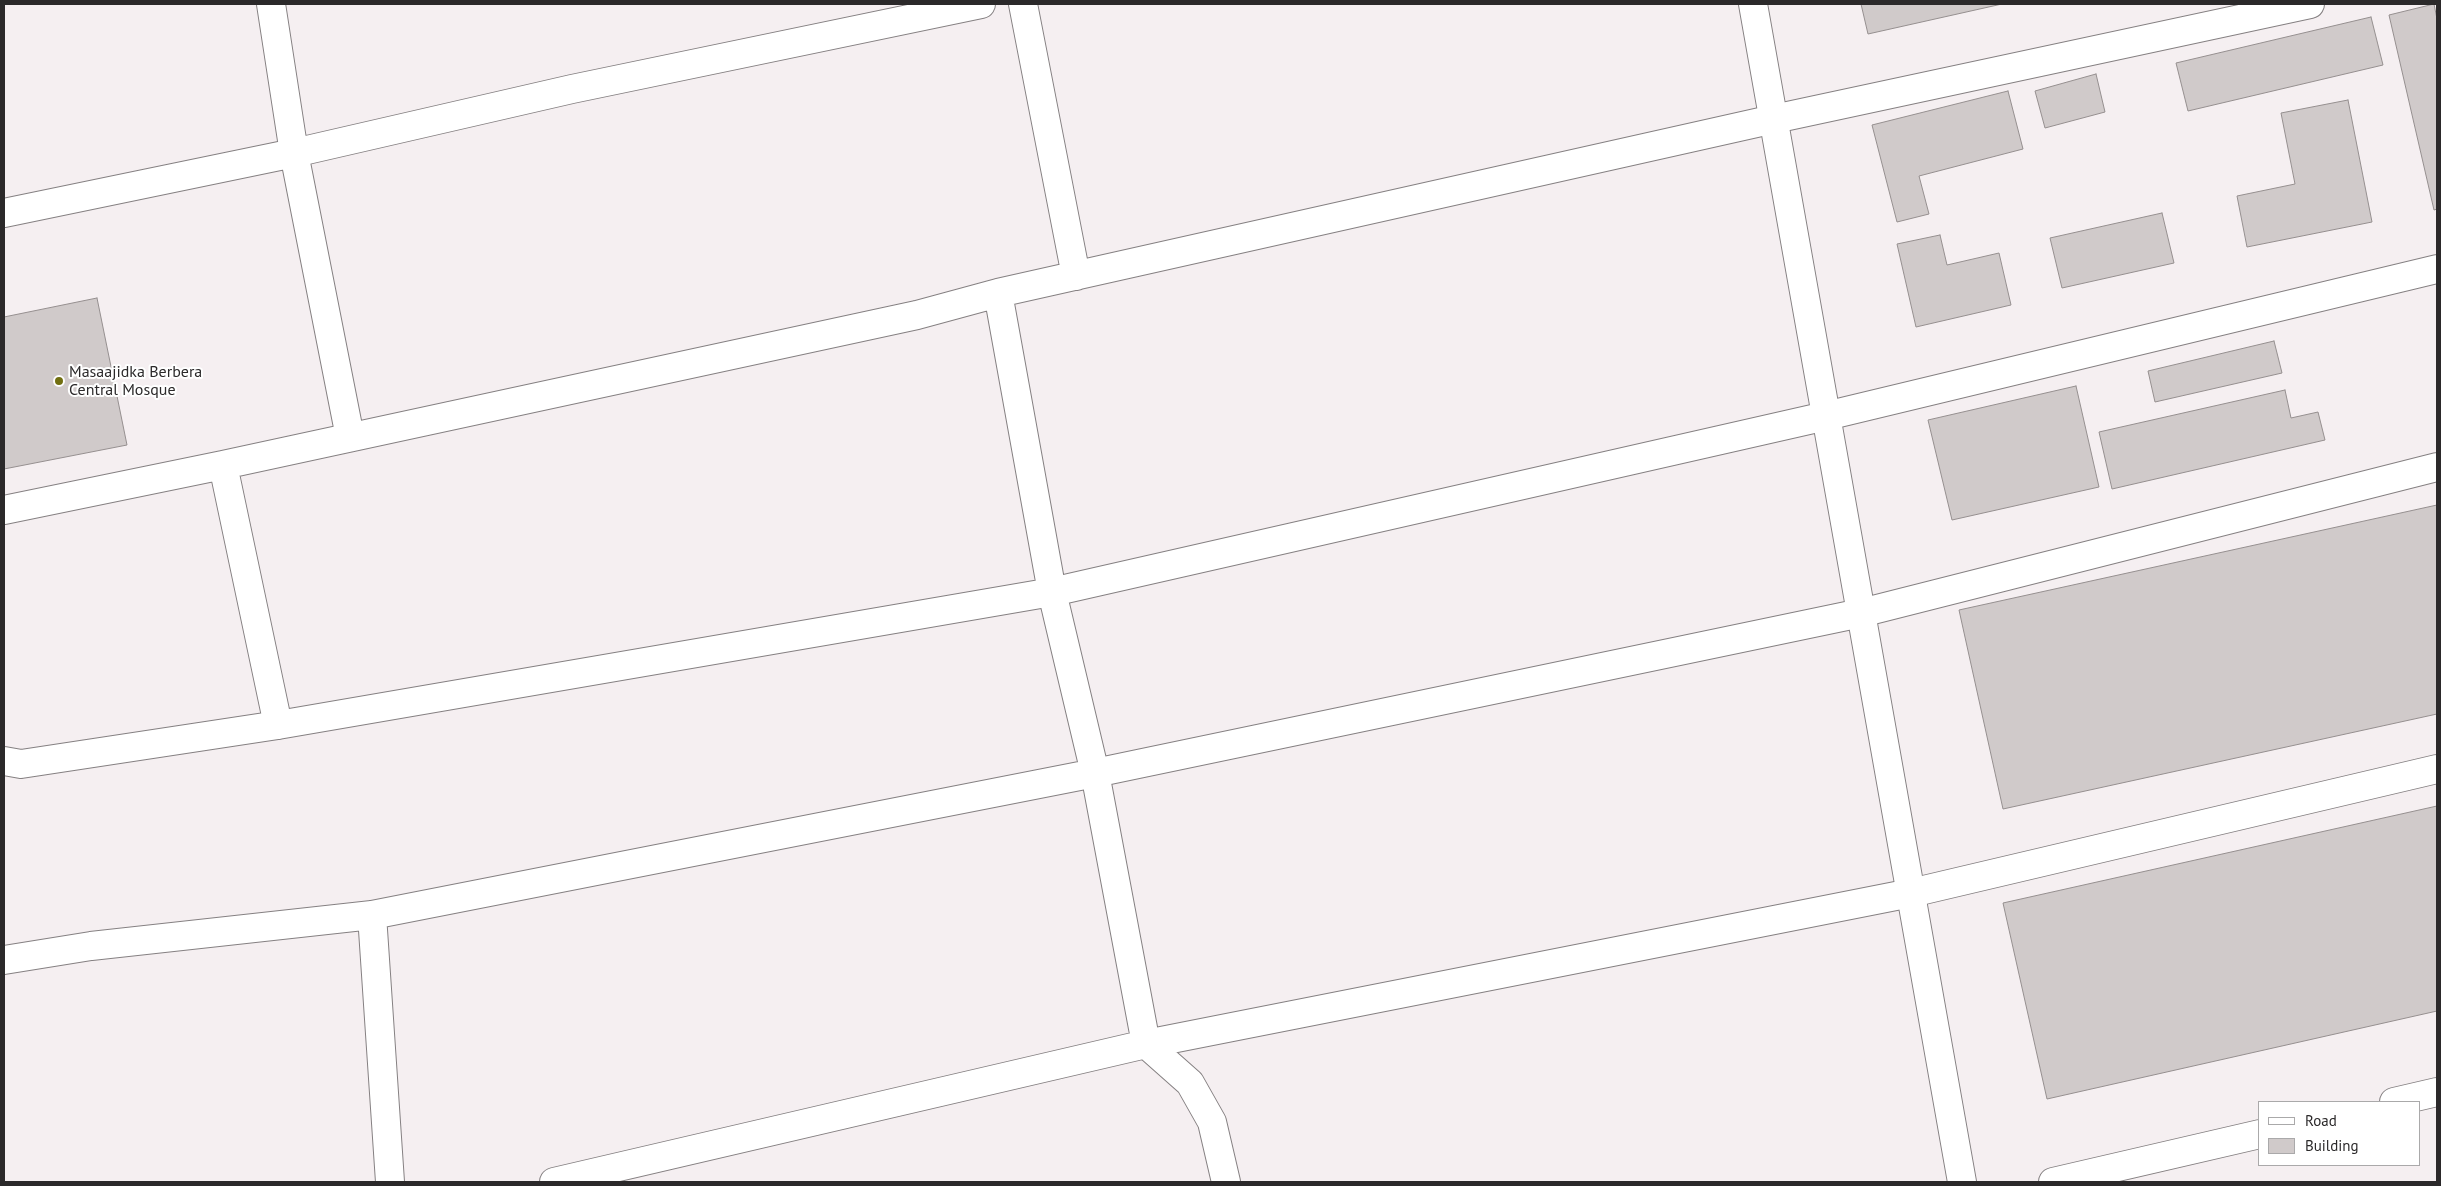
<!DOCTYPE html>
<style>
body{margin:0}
#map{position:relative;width:2441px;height:1186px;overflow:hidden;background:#f5eff1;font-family:"PT Sans",sans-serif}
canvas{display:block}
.frame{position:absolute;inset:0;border:5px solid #2b292a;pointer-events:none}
.legend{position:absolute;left:2258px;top:1101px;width:162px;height:65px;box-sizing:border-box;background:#fff;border:1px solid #aaa9aa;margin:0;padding:6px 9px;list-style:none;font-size:15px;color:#2b292a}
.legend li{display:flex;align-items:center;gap:10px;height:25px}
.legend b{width:25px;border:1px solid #aaa9aa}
</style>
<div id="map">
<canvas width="2441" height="1186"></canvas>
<div class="frame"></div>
<ul class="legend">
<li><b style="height:6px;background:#fff"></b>Road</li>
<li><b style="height:14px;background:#d0caca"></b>Building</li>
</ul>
</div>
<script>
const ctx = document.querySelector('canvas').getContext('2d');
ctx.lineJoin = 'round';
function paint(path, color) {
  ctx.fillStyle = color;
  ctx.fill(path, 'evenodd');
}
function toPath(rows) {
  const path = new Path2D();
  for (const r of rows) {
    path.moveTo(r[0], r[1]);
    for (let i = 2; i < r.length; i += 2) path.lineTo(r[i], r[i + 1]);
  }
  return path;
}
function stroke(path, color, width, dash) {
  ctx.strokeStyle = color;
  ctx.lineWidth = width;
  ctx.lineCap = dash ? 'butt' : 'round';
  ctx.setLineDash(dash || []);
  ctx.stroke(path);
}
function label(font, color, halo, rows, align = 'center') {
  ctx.font = font + ' "PT Sans",sans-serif';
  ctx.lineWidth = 4;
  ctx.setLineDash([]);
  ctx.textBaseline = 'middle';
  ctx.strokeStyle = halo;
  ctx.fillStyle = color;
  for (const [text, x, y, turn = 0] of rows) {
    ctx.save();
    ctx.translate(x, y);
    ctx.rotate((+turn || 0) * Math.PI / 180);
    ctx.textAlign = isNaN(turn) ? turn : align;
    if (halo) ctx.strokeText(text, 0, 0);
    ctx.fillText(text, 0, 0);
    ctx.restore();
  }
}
const building = toPath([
 [1861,4,2002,4,1868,34,1861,4],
 [2434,4,2437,19,2437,209,2434,210,2389,15,2434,4],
 [2371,17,2383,65,2188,111,2176,63,2371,17],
 [2096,74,2105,112,2045,128,2035,91,2096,74],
 [2008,91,2023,149,1919,176,1929,214,1897,222,1872,125,2008,91],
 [2348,100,2372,222,2247,247,2237,196,2295,184,2281,113,2348,100],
 [2162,213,2174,263,2062,288,2050,238,2162,213],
 [1940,235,1947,265,1999,253,2011,305,1916,327,1897,244,1940,235],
 [97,298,127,445,4,469,4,317,97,298],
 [2274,341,2282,373,2155,402,2148,371,2274,341],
 [2076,386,2099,487,1952,520,1928,420,2076,386],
 [2285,390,2291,418,2318,412,2325,440,2112,489,2099,432,2285,390],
 [2437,505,2437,714,2003,809,1959,610,2437,505],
 [2437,806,2437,1011,2047,1099,2003,903,2437,806]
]);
paint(building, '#d0caca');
stroke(building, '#958f8f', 1);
const minor = toPath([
 [271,4,294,153,350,437],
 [1023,4,1076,276],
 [4,213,294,153,572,89,981,4],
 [998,293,1052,592,1095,773,1146,1044,1190,1083,1212,1122,1226,1182],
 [223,465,278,725],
 [4,510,223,465,917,315,998,293,1774,119,2310,4],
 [4,761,21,764,278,725,1052,592,1826,416,2437,269],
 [372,915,390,1182],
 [4,960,91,946,372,915,1095,773,1861,613,2437,467],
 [2394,1102,2437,1092],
 [554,1182,1146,1044,1911,893,2437,769],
 [2053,1182,2260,1134]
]);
const tertiary = toPath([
 [1753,4,1962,1182]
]);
stroke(minor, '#858082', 30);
stroke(tertiary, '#858082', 30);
stroke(minor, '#fff', 28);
stroke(tertiary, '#fff', 28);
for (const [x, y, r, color] of [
 [59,381,5,"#716f11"]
]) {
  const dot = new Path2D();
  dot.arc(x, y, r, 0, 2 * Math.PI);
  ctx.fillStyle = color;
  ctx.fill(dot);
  stroke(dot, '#fff', 2);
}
label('16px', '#2b292a', '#fff', [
 ["Masaajidka Berbera",69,372],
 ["Central Mosque",69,390]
], 'left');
</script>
